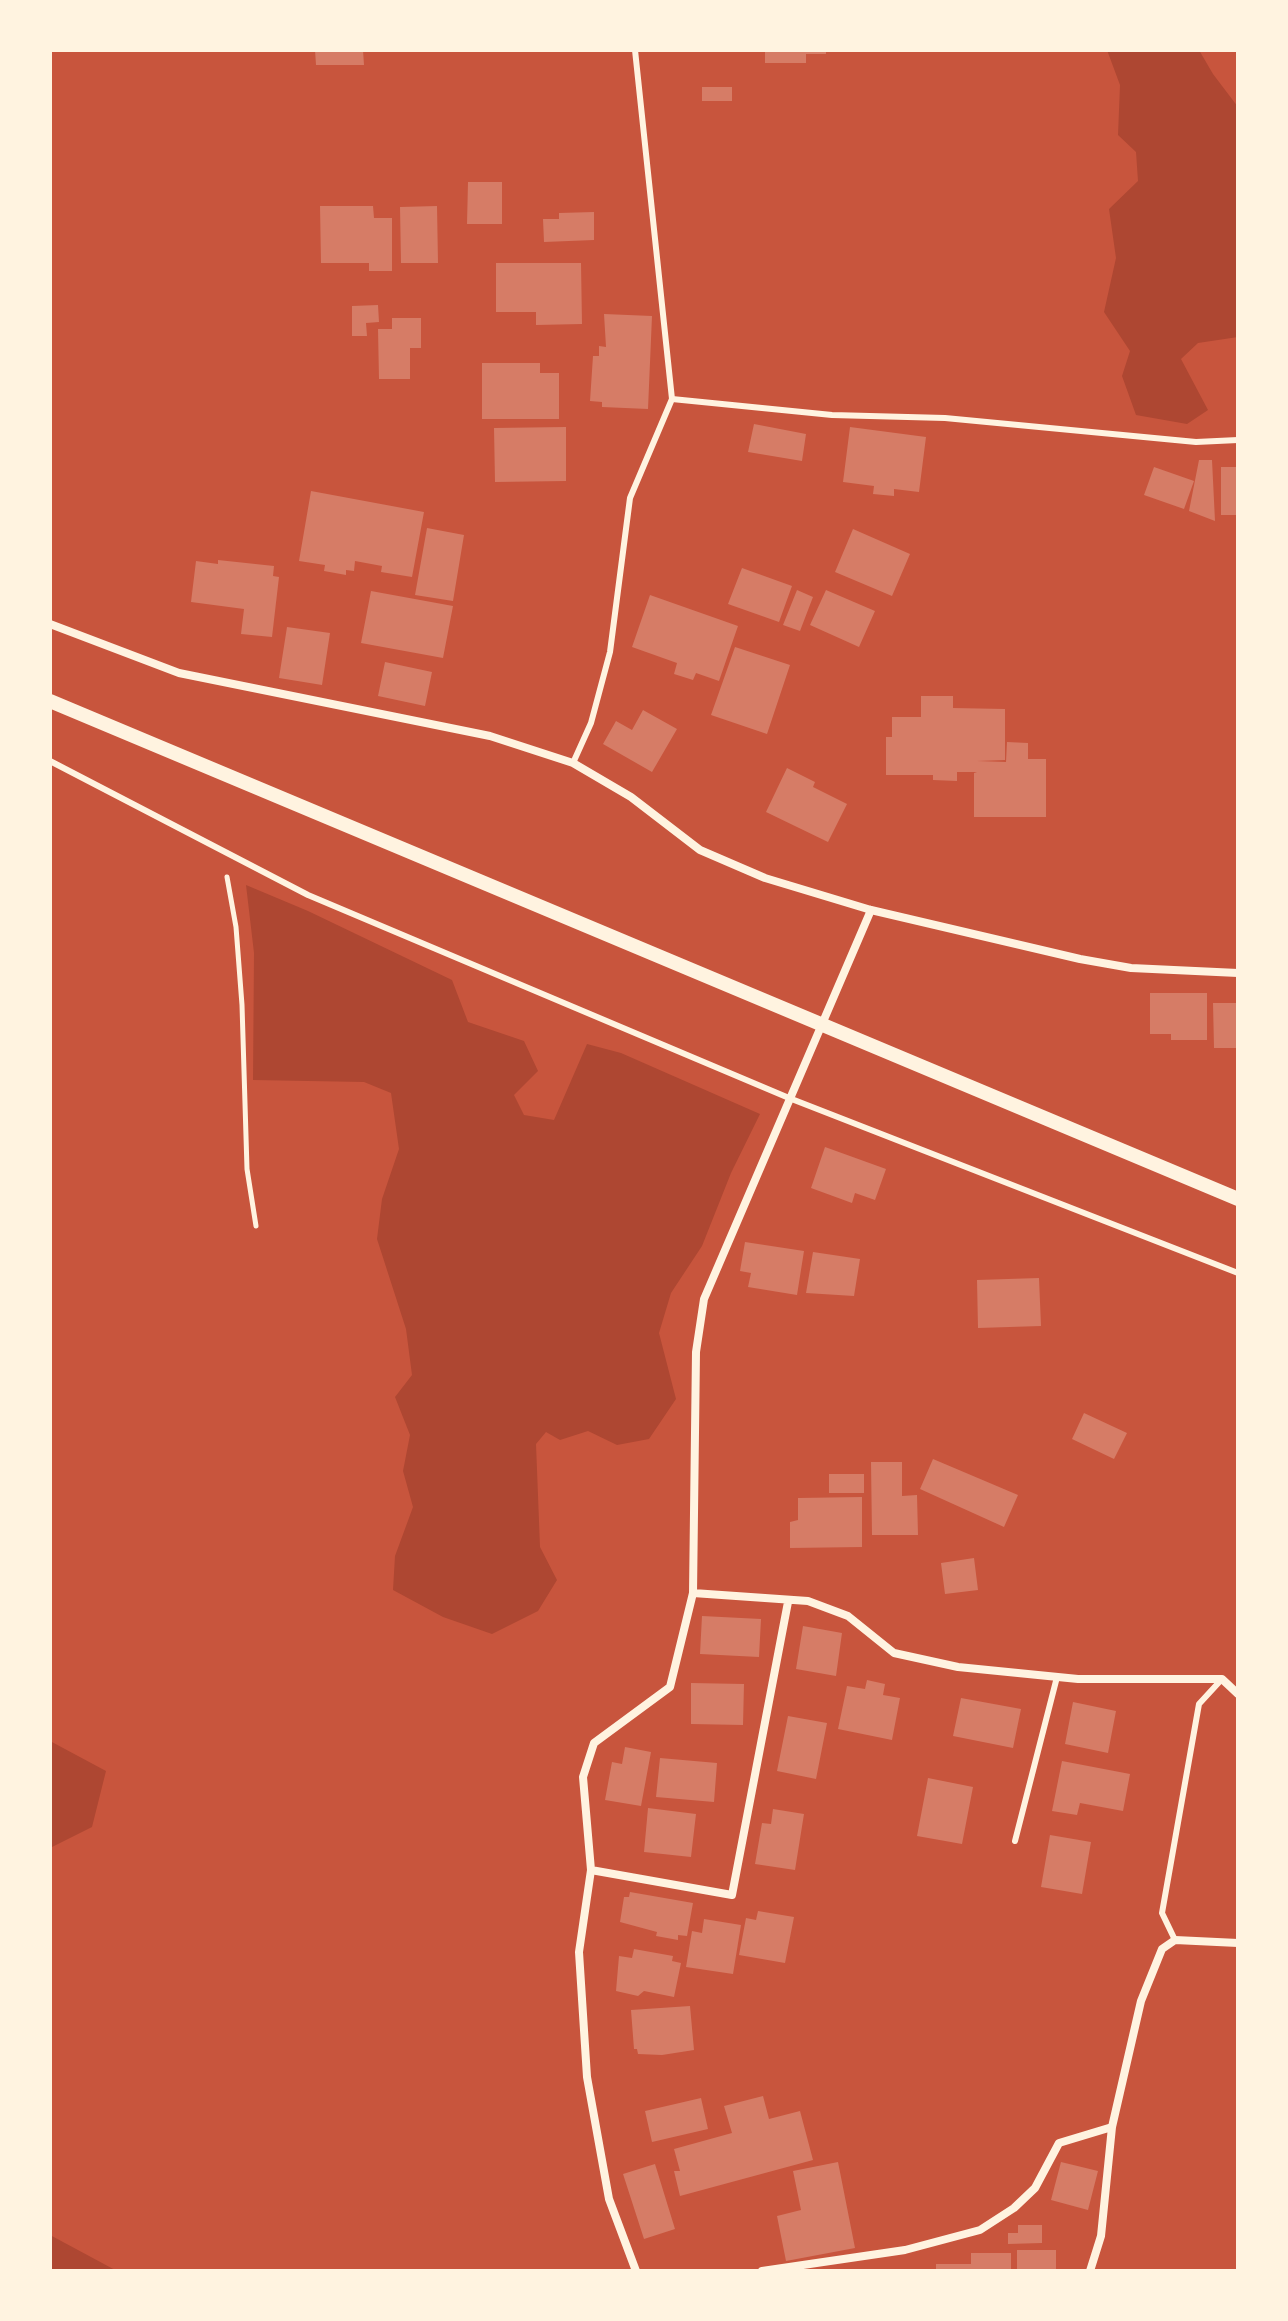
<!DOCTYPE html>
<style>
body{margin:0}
#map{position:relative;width:1288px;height:2321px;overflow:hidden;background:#c8553d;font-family:"Sofia Sans Condensed",sans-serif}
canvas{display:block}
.frame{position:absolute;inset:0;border:52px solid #fff3e0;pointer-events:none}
</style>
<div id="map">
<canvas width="1288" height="2321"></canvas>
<div class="frame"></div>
</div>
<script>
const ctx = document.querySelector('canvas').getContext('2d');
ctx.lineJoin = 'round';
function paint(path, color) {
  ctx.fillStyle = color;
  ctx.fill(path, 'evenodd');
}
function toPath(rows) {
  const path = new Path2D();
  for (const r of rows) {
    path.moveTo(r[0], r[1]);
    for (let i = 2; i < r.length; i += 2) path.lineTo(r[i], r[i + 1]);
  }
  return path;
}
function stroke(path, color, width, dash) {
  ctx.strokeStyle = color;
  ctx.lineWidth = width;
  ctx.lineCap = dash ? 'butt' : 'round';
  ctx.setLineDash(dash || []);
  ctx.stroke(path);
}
paint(toPath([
 [1107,50,1199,50,1213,74,1238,107,1238,337,1198,343,1181,359,1208,410,1187,424,1136,415,1122,376,1130,351,1104,312,1116,258,1109,209,1138,181,1136,152,1118,135,1120,85],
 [246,885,308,911,452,980,468,1022,524,1041,538,1071,514,1095,524,1115,554,1120,587,1044,621,1053,760,1114,731,1173,702,1246,671,1293,659,1333,676,1399,649,1439,617,1445,588,1431,560,1440,546,1432,536,1444,540,1547,557,1580,538,1611,492,1634,443,1617,393,1590,395,1556,413,1507,403,1471,410,1435,395,1397,412,1375,406,1329,377,1239,382,1199,399,1149,391,1093,364,1082,253,1080,254,953],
 [50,1741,106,1771,92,1827,50,1848],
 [50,2235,117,2271,50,2271]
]), '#ae4732');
paint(toPath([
 [315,50,363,50,364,65,316,65],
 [765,50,826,50,826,54,806,54,806,63,765,63],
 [702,87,732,87,732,101,702,101],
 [468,182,502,182,502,224,467,224],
 [320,206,373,206,374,218,392,218,392,271,369,271,369,263,321,263],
 [437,206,438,263,401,263,400,207],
 [594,212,594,240,544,242,543,219,559,219,559,213],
 [496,263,581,263,582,324,536,325,536,312,496,312],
 [378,305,379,322,366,323,367,336,352,336,352,306],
 [604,314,652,316,648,409,602,407,602,402,590,401,593,356,599,356,599,346,606,347],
 [392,318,421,318,421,348,410,348,410,379,379,379,378,329,392,329],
 [482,363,540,363,540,373,559,373,559,419,482,419],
 [754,424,806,434,802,461,748,452],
 [566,427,566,481,495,482,494,428],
 [850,427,926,437,919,492,894,489,894,496,873,494,874,486,843,482],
 [1199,460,1212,460,1215,521,1189,511],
 [1154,467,1194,481,1184,509,1144,495],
 [1221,467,1238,467,1238,515,1221,515],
 [311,491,424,512,412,577,381,572,382,566,355,561,354,571,346,570,346,575,324,571,325,565,299,561],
 [427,528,464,535,453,601,415,595],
 [853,529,910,554,892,596,835,572],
 [218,560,274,566,273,576,279,577,272,637,241,634,244,609,191,602,196,561,218,564],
 [742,568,792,586,779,622,728,604],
 [797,590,813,597,800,631,783,625],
 [826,590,875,611,859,647,810,625],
 [371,591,453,606,443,658,361,643],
 [650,595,738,626,719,681,696,673,693,680,674,674,677,663,632,647],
 [287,627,330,633,322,685,279,678],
 [735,647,790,665,767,734,711,715],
 [385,662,432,672,425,706,378,696],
 [921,696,953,696,953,708,1005,709,1005,760,977,761,1006,762,1007,742,1028,743,1028,759,1046,759,1046,817,974,817,974,773,977,772,957,772,957,781,933,780,933,775,886,775,886,737,892,737,892,717,921,717],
 [643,710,677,729,652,772,603,744,616,721,632,730],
 [787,768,815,782,813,787,847,804,828,842,766,812],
 [1150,993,1207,993,1207,1040,1171,1040,1171,1034,1150,1034],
 [1213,1003,1238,1003,1238,1048,1214,1048],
 [825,1147,886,1169,875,1200,855,1193,852,1203,811,1188],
 [745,1242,804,1251,797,1295,748,1287,751,1273,740,1271],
 [813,1252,860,1259,854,1296,806,1293],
 [1039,1278,1041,1326,978,1328,977,1280],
 [1084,1413,1127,1433,1114,1459,1072,1439],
 [933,1459,1018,1495,1004,1527,920,1489],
 [871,1462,902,1462,902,1496,917,1495,918,1535,872,1535],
 [829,1474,864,1474,864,1493,829,1493],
 [862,1497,862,1547,790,1548,790,1522,798,1520,798,1498],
 [974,1558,978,1590,945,1594,941,1563],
 [702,1616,761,1619,759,1657,700,1654],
 [803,1626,842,1633,836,1676,796,1669],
 [867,1680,885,1684,883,1695,900,1698,892,1740,838,1729,847,1686,865,1689],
 [691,1683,744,1684,743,1725,691,1724],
 [961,1698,1021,1709,1013,1748,953,1736],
 [1073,1702,1116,1711,1108,1753,1065,1744],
 [788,1716,827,1723,816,1779,777,1771],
 [625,1747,651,1752,641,1806,605,1800,612,1762,622,1764],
 [660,1758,717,1763,714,1802,656,1797],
 [1062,1761,1130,1774,1123,1811,1080,1803,1077,1815,1052,1811],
 [928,1778,973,1787,962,1844,917,1836],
 [648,1808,696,1814,691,1857,644,1852],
 [773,1809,804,1814,795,1870,755,1864,762,1823,771,1824],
 [1050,1835,1091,1842,1082,1894,1041,1887],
 [630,1892,693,1903,687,1936,678,1935,678,1940,656,1936,657,1932,620,1922,624,1897,629,1897],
 [758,1911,794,1917,785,1963,739,1955,746,1918,756,1920],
 [704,1919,741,1925,733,1974,686,1967,692,1931,702,1933],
 [634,1949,673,1956,672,1961,681,1963,674,1997,644,1991,638,1996,616,1991,619,1956,632,1958],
 [690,2006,694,2050,662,2055,638,2054,637,2049,634,2049,631,2010],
 [763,2096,769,2119,800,2111,813,2160,680,2196,674,2171,680,2171,674,2149,732,2133,724,2106],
 [701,2098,708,2129,652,2142,645,2111],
 [838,2162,855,2248,786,2261,777,2216,801,2210,793,2171],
 [1061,2162,1098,2171,1088,2210,1051,2200],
 [655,2164,675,2229,644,2239,623,2174],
 [1018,2225,1042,2225,1042,2243,1008,2244,1008,2233,1018,2233],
 [1017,2250,1056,2250,1056,2271,1017,2271],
 [971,2253,1011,2253,1011,2271,936,2271,936,2264,971,2264]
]), '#d67c66');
stroke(toPath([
 [227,877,236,927,242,1005,247,1169,256,1226]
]), '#fff3e0', 5);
stroke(toPath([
 [635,50,672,399],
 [50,761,308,895,789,1098,1238,1273],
 [573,763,591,723,610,652,630,498,672,399,832,415,945,418,1196,442,1238,440],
 [1015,1841,1057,1677],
 [1175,1940,1162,1913,1199,1704,1222,1679]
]), '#fff3e0', 6);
stroke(toPath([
 [50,624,179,673,490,736,573,763,631,797,700,850,765,878,871,910,1080,959,1131,968,1238,973],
 [693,1593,808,1601,848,1616,894,1653,958,1667,1078,1679,1222,1679,1238,1694],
 [591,1870,732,1895,788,1602],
 [636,2271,609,2199,587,2077,579,1952,591,1870,583,1777,594,1743,670,1687,693,1593,696,1352,704,1299,871,910],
 [762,2271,905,2250,980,2230,1014,2208,1035,2188,1059,2143,1112,2127,1141,2001,1162,1949,1175,1940,1238,1943],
 [1090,2271,1101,2236,1112,2127]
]), '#fff3e0', 8);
stroke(toPath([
 [50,701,1238,1199]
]), '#fff3e0', 14);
</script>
